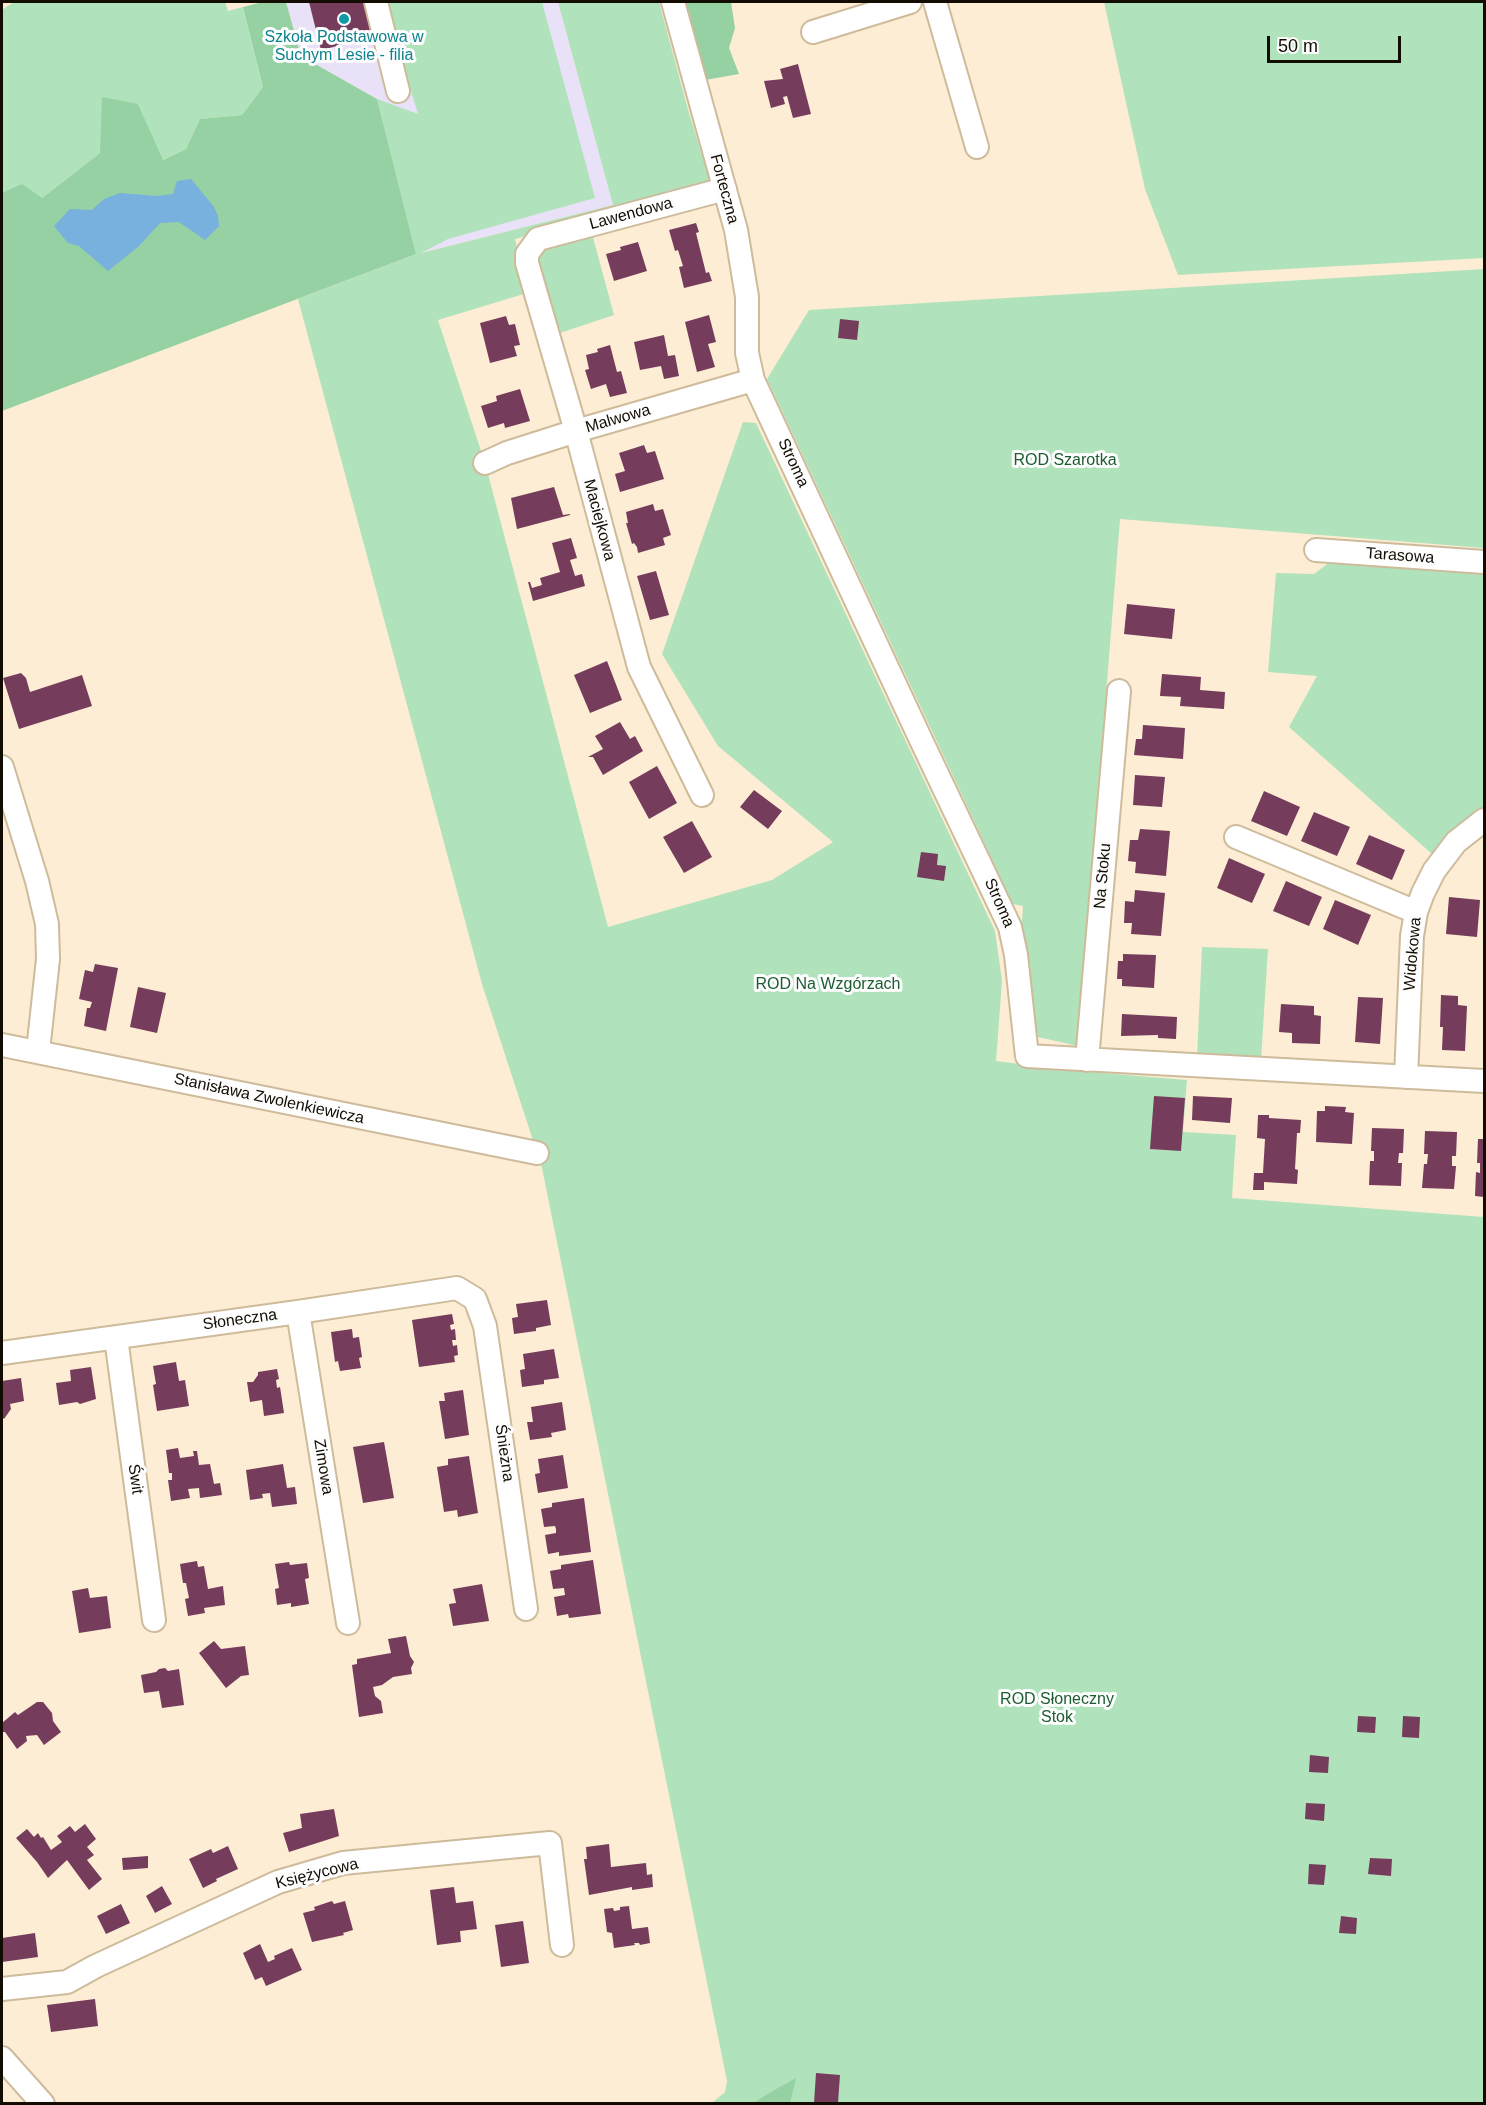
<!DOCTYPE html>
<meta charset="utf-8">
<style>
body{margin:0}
#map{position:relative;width:1486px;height:2105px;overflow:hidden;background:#fdedd4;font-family:Arial,sans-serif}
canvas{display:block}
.frame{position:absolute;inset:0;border:3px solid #130c03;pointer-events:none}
.scale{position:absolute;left:1267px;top:36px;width:134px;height:27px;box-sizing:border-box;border:3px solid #130c03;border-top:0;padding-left:8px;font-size:18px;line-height:21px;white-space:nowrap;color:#130c03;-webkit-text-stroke:4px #fdfdfd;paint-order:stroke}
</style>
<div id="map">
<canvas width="1486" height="2105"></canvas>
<div class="frame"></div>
<div class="scale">50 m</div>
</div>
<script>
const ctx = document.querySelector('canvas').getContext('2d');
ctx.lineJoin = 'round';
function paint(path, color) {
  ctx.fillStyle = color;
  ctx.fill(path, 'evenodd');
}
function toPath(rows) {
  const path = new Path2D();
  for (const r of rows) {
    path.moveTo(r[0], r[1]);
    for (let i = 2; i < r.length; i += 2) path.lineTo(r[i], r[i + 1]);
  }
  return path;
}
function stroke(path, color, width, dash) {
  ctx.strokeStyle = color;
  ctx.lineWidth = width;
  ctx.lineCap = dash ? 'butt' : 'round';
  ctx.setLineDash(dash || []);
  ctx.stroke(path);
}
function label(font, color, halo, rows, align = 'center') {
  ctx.font = font + ' Arial,sans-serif';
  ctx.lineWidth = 6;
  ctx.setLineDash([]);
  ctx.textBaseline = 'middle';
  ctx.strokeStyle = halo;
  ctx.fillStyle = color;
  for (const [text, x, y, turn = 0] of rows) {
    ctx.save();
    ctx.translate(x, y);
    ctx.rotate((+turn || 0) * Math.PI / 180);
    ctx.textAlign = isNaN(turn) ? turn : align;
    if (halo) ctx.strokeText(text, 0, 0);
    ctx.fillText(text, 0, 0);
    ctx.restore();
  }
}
paint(toPath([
 [286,2,558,2,613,205,416,254,377,99,301,56]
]), '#e9e1f7');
paint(toPath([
 [14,2,225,2,228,11,243,7,263,87,242,115,200,119,186,149,162,160,138,104,100,153,42,198,2,193,2,10],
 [384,2,542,2,595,198,448,239,421,253,613,205,558,2,659,2,687,106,702,155,709,166,711,176,705,186,687,193,515,239,527,293,438,320,485,463,608,927,772,880,833,842,718,746,662,654,743,422,756,423,995,931,1002,981,996,1061,1077,1071,1187,1080,1183,1132,1236,1135,1232,1198,1484,1217,1484,2103,712,2103,725,2092,727,2081,542,1168,482,984,298,299,416,254,377,99,418,114],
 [1104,2,1484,2,1484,258,1178,275,1145,189],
 [591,230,614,315,554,335,534,263,547,240],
 [1484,269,1484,548,1120,519,1078,1046,1038,1037,1021,933,1023,906,1013,904,767,379,809,310],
 [1335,558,1484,570,1484,810,1471,817,1432,854,1289,727,1317,676,1268,672,1276,573,1314,574],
 [1202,947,1268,949,1261,1060,1197,1058]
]), '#b0e2bb');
paint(toPath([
 [263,2,286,2,301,56,377,99,416,254,2,411,2,193,22,184,42,198,100,153,102,97,138,104,163,160,186,149,200,119,242,115,263,87,243,7],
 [683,2,731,2,735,28,729,48,739,74,705,80],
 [796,2078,790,2103,753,2103,778,2088]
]), '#95d1a3');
paint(toPath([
 [191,179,214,207,218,216,219,226,205,240,179,222,160,223,139,246,108,271,79,246,68,243,54,226,70,209,92,210,104,199,120,193,157,196,173,194,177,181]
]), '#78b0de');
paint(toPath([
 [309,2,370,2,378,36,321,50],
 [798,64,811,114,793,118,787,96,783,97,785,104,771,108,764,81,783,79,780,69],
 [696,223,699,232,696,233,706,273,709,272,712,281,684,288,679,267,683,266,678,250,675,251,669,230],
 [638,242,647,271,614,281,606,254,621,250,620,247],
 [709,315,716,342,708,344,715,367,697,372,685,322],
 [506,316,509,325,515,324,520,345,514,346,517,356,490,363,480,323],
 [840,319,859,321,857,340,838,338],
 [664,335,668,356,675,355,679,376,664,379,661,366,640,370,634,342],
 [610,345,617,372,621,371,627,393,610,397,606,384,591,389,585,370,589,369,586,355,598,352,597,349],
 [520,389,530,421,505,428,504,423,488,428,481,406,497,401,496,396],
 [644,445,647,453,655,451,664,479,620,492,615,474,625,471,619,453],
 [554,487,563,515,570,514,570,515,517,529,511,498],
 [653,504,655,511,663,509,671,535,663,538,665,545,638,553,637,547,634,543,632,544,626,523,628,523,626,512],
 [571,538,577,558,570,560,575,576,582,574,585,586,533,601,528,582,530,582,532,588,542,585,540,578,560,572,552,543],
 [656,571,669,615,650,620,637,576],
 [1127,604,1175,609,1172,639,1124,634],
 [607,661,622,700,590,713,574,675],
 [21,673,26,678,30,692,82,675,92,706,19,729,3,678],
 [1162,674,1201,677,1200,690,1225,692,1224,709,1180,706,1181,697,1160,696],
 [620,722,630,739,635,736,643,751,603,775,593,757,588,757,603,749,595,736],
 [1143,725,1185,728,1183,759,1134,755,1136,739,1142,739],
 [657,766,677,803,649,819,629,782],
 [1135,775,1165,777,1162,807,1133,805],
 [754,790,782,811,768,829,740,807],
 [1264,791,1300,807,1287,836,1251,821],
 [1314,812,1350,827,1337,856,1301,841],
 [692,821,712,857,684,873,663,837],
 [1140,829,1170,831,1166,876,1135,873,1136,862,1128,861,1130,840,1138,840],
 [1369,835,1405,850,1392,880,1356,864],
 [921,852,938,854,937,865,946,866,944,881,917,877],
 [1229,858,1265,874,1252,903,1217,888],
 [1286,881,1322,897,1309,926,1273,911],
 [1135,890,1165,893,1161,936,1131,934,1132,923,1124,923,1125,901,1134,902],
 [1449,897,1480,900,1477,937,1446,934],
 [1335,900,1371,915,1358,945,1323,929],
 [1123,954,1156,955,1154,988,1122,986,1122,979,1117,979,1118,961,1123,961],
 [95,964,118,968,106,1031,84,1026,87,1008,90,1008,92,1002,79,999,85,970,93,972],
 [138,987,166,993,157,1033,130,1027],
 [1441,995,1458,996,1458,1005,1467,1006,1465,1051,1442,1050,1443,1027,1440,1027],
 [1358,997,1383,998,1380,1044,1355,1042],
 [1281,1004,1314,1006,1314,1015,1321,1016,1320,1044,1292,1043,1292,1033,1279,1032],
 [1122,1014,1177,1017,1176,1039,1158,1038,1158,1035,1121,1036],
 [1154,1096,1185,1098,1181,1151,1150,1149],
 [1193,1096,1232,1098,1230,1123,1192,1120],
 [1325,1106,1346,1107,1345,1112,1354,1113,1352,1144,1316,1142,1317,1111,1325,1111],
 [1258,1115,1269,1115,1269,1118,1301,1120,1300,1133,1297,1133,1295,1169,1298,1170,1297,1184,1264,1182,1264,1190,1253,1190,1254,1173,1263,1173,1265,1139,1257,1138],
 [1372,1128,1404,1129,1403,1153,1399,1153,1398,1163,1402,1163,1401,1186,1369,1185,1370,1161,1374,1161,1374,1151,1371,1151],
 [1425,1131,1457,1132,1456,1156,1452,1156,1452,1166,1456,1166,1454,1189,1422,1188,1424,1164,1427,1164,1428,1154,1424,1154],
 [1478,1139,1484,1139,1484,1197,1475,1196,1476,1172,1480,1173,1480,1163,1477,1163],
 [547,1300,551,1325,536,1328,536,1331,514,1334,512,1318,518,1317,516,1304],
 [452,1314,454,1324,450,1325,451,1330,455,1329,456,1340,452,1340,453,1346,457,1345,458,1355,454,1356,455,1362,419,1367,412,1320],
 [352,1329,353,1338,359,1337,362,1357,359,1358,361,1368,340,1371,338,1361,335,1362,331,1332],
 [554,1349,559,1378,544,1380,544,1384,522,1387,520,1370,525,1369,523,1354],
 [176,1362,179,1381,185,1380,189,1406,157,1411,153,1385,156,1384,153,1366],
 [91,1367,96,1399,80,1404,77,1402,59,1405,56,1383,71,1381,70,1370],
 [277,1369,279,1379,276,1380,277,1388,280,1387,284,1413,264,1416,262,1400,250,1402,247,1382,253,1382,258,1375,258,1372],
 [21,1378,24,1401,10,1404,11,1409,4,1419,2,1417,2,1381],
 [463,1390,469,1435,445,1439,439,1401,445,1401,444,1393],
 [562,1402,566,1430,551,1433,552,1437,530,1440,527,1422,533,1422,531,1407],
 [384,1442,394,1498,363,1503,353,1447],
 [178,1448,180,1458,194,1456,193,1451,197,1451,199,1465,210,1464,214,1484,220,1483,222,1495,200,1498,199,1488,188,1489,190,1498,171,1501,168,1480,172,1480,172,1473,169,1473,166,1450],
 [563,1455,568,1488,538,1493,535,1474,540,1473,538,1459],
 [469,1456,478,1513,458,1517,457,1510,444,1512,437,1467,448,1465,448,1459],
 [283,1464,287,1488,295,1487,297,1504,272,1507,270,1493,262,1494,263,1498,250,1500,246,1470],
 [584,1498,591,1552,559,1556,559,1552,548,1554,545,1535,556,1533,556,1529,555,1526,544,1527,541,1509,552,1507,552,1503],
 [593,1560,601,1614,569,1618,568,1614,557,1616,554,1597,565,1595,564,1588,553,1589,550,1571,561,1569,561,1565],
 [197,1561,198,1567,204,1566,208,1589,223,1586,225,1605,204,1608,205,1613,188,1616,185,1599,189,1598,186,1583,183,1583,180,1564],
 [289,1562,290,1565,307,1563,309,1578,305,1579,309,1604,291,1607,291,1603,277,1605,275,1589,279,1588,275,1564],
 [482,1584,489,1621,453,1626,449,1604,456,1603,453,1589],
 [88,1588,90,1598,107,1596,111,1628,79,1633,72,1591],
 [406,1636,410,1656,414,1662,411,1668,412,1674,393,1677,382,1685,373,1687,375,1696,381,1701,383,1713,359,1717,352,1665,357,1664,357,1659,391,1653,388,1639],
 [214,1641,221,1649,245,1646,249,1675,241,1676,226,1688,199,1653],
 [165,1668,168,1671,179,1669,184,1705,162,1708,159,1691,144,1693,141,1675,156,1672,159,1669],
 [37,1702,43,1702,52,1713,53,1721,61,1732,44,1745,37,1735,26,1736,27,1741,17,1749,5,1732,2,1732,2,1723,15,1712,18,1715],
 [1358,1716,1376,1717,1375,1733,1357,1732],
 [1403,1716,1420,1717,1419,1738,1402,1737],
 [1310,1755,1329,1757,1328,1773,1309,1772],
 [1306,1803,1325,1804,1324,1821,1305,1819],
 [334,1809,339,1836,289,1852,283,1833,302,1828,300,1814],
 [85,1824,96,1839,87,1847,94,1855,87,1860,102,1879,89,1890,67,1860,48,1878,37,1862,16,1838,27,1829,34,1837,38,1833,41,1838,43,1837,51,1850,62,1842,57,1836,70,1826,75,1832],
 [609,1844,611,1867,646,1863,647,1875,652,1874,653,1887,632,1890,632,1887,589,1895,584,1859,587,1859,586,1847],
 [228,1846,238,1869,216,1879,217,1881,203,1888,189,1859,211,1849,213,1853],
 [148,1856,148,1868,123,1870,122,1858],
 [1370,1858,1392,1859,1391,1876,1368,1874],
 [1309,1864,1326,1865,1324,1885,1308,1884],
 [162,1886,172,1904,155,1913,146,1896],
 [454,1887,456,1903,473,1901,477,1929,460,1931,461,1942,437,1945,430,1890],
 [332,1901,334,1904,345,1901,353,1930,343,1933,344,1935,312,1942,303,1913,315,1910,314,1907],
 [121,1904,130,1923,106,1934,97,1916],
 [629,1906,632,1929,648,1927,650,1943,640,1945,639,1943,634,1943,635,1945,614,1948,612,1933,607,1932,604,1909,613,1908,614,1911,620,1910,620,1907],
 [1341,1916,1357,1918,1356,1934,1339,1933],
 [523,1921,529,1963,501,1967,495,1925],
 [35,1933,38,1957,2,1962,2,1938],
 [260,1944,268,1962,275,1959,274,1956,292,1948,302,1970,266,1986,262,1977,255,1980,243,1953],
 [95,1999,98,2026,51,2032,47,2005],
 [816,2073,840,2075,838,2103,814,2103]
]), '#753c5c');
const minor = toPath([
 [376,2,398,91],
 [673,2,736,230,747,297,747,353,753,380,921,740,1010,927,1016,955,1027,1056,1484,1081],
 [935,2,977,147],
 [813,32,910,2],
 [485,463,507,453,576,431,753,380],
 [1316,550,1484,562],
 [2,767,37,881,47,924,48,959,38,1051],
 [702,795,639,667,576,431,527,263,527,254,538,239,725,189],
 [1236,837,1416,912],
 [2,1045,537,1153],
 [1087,1060,1119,691],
 [1406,1077,1412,936,1416,912,1423,893,1434,871,1456,842,1484,820],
 [298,1312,348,1623],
 [116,1338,154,1620],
 [2,1353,298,1312,457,1288,475,1299,485,1326,526,1609],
 [2,1989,67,1982,96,1966,278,1882,343,1863,550,1843,562,1945],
 [2,2058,43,2104]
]);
stroke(minor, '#cebb9b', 26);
stroke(minor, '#fff', 22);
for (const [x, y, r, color] of [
 [344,19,6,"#0f9aa8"]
]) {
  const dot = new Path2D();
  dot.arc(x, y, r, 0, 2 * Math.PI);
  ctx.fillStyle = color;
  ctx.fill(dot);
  stroke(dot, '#fdfdfd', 2);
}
label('16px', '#0d838f', '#fdfdfd', [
 ["Szkoła Podstawowa w",344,38],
 ["Suchym Lesie - filia",344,56]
]);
label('16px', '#130c03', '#fdfdfd', [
 ["Forteczna",724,189,75],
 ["Lawendowa",631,214,-15],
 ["Malwowa",618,419,-16],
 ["Stroma",793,463,65],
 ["Maciejkowa",599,520,75],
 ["Tarasowa",1400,556,4],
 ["Na Stoku",1103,876,-85],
 ["Stroma",999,903,66],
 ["Widokowa",1413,954,-85],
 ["Stanisława Zwolenkiewicza",269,1099,12],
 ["Słoneczna",240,1320,-8],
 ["Śnieżna",504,1453,82],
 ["Zimowa",323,1467,81],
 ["Świt",135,1479,82],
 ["Księżycowa",317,1874,-14]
]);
label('16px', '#1b5c31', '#fdfdfd', [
 ["ROD Szarotka",1065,461],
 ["ROD Na Wzgórzach",828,985],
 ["ROD Słoneczny",1057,1700],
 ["Stok",1057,1718]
]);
</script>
